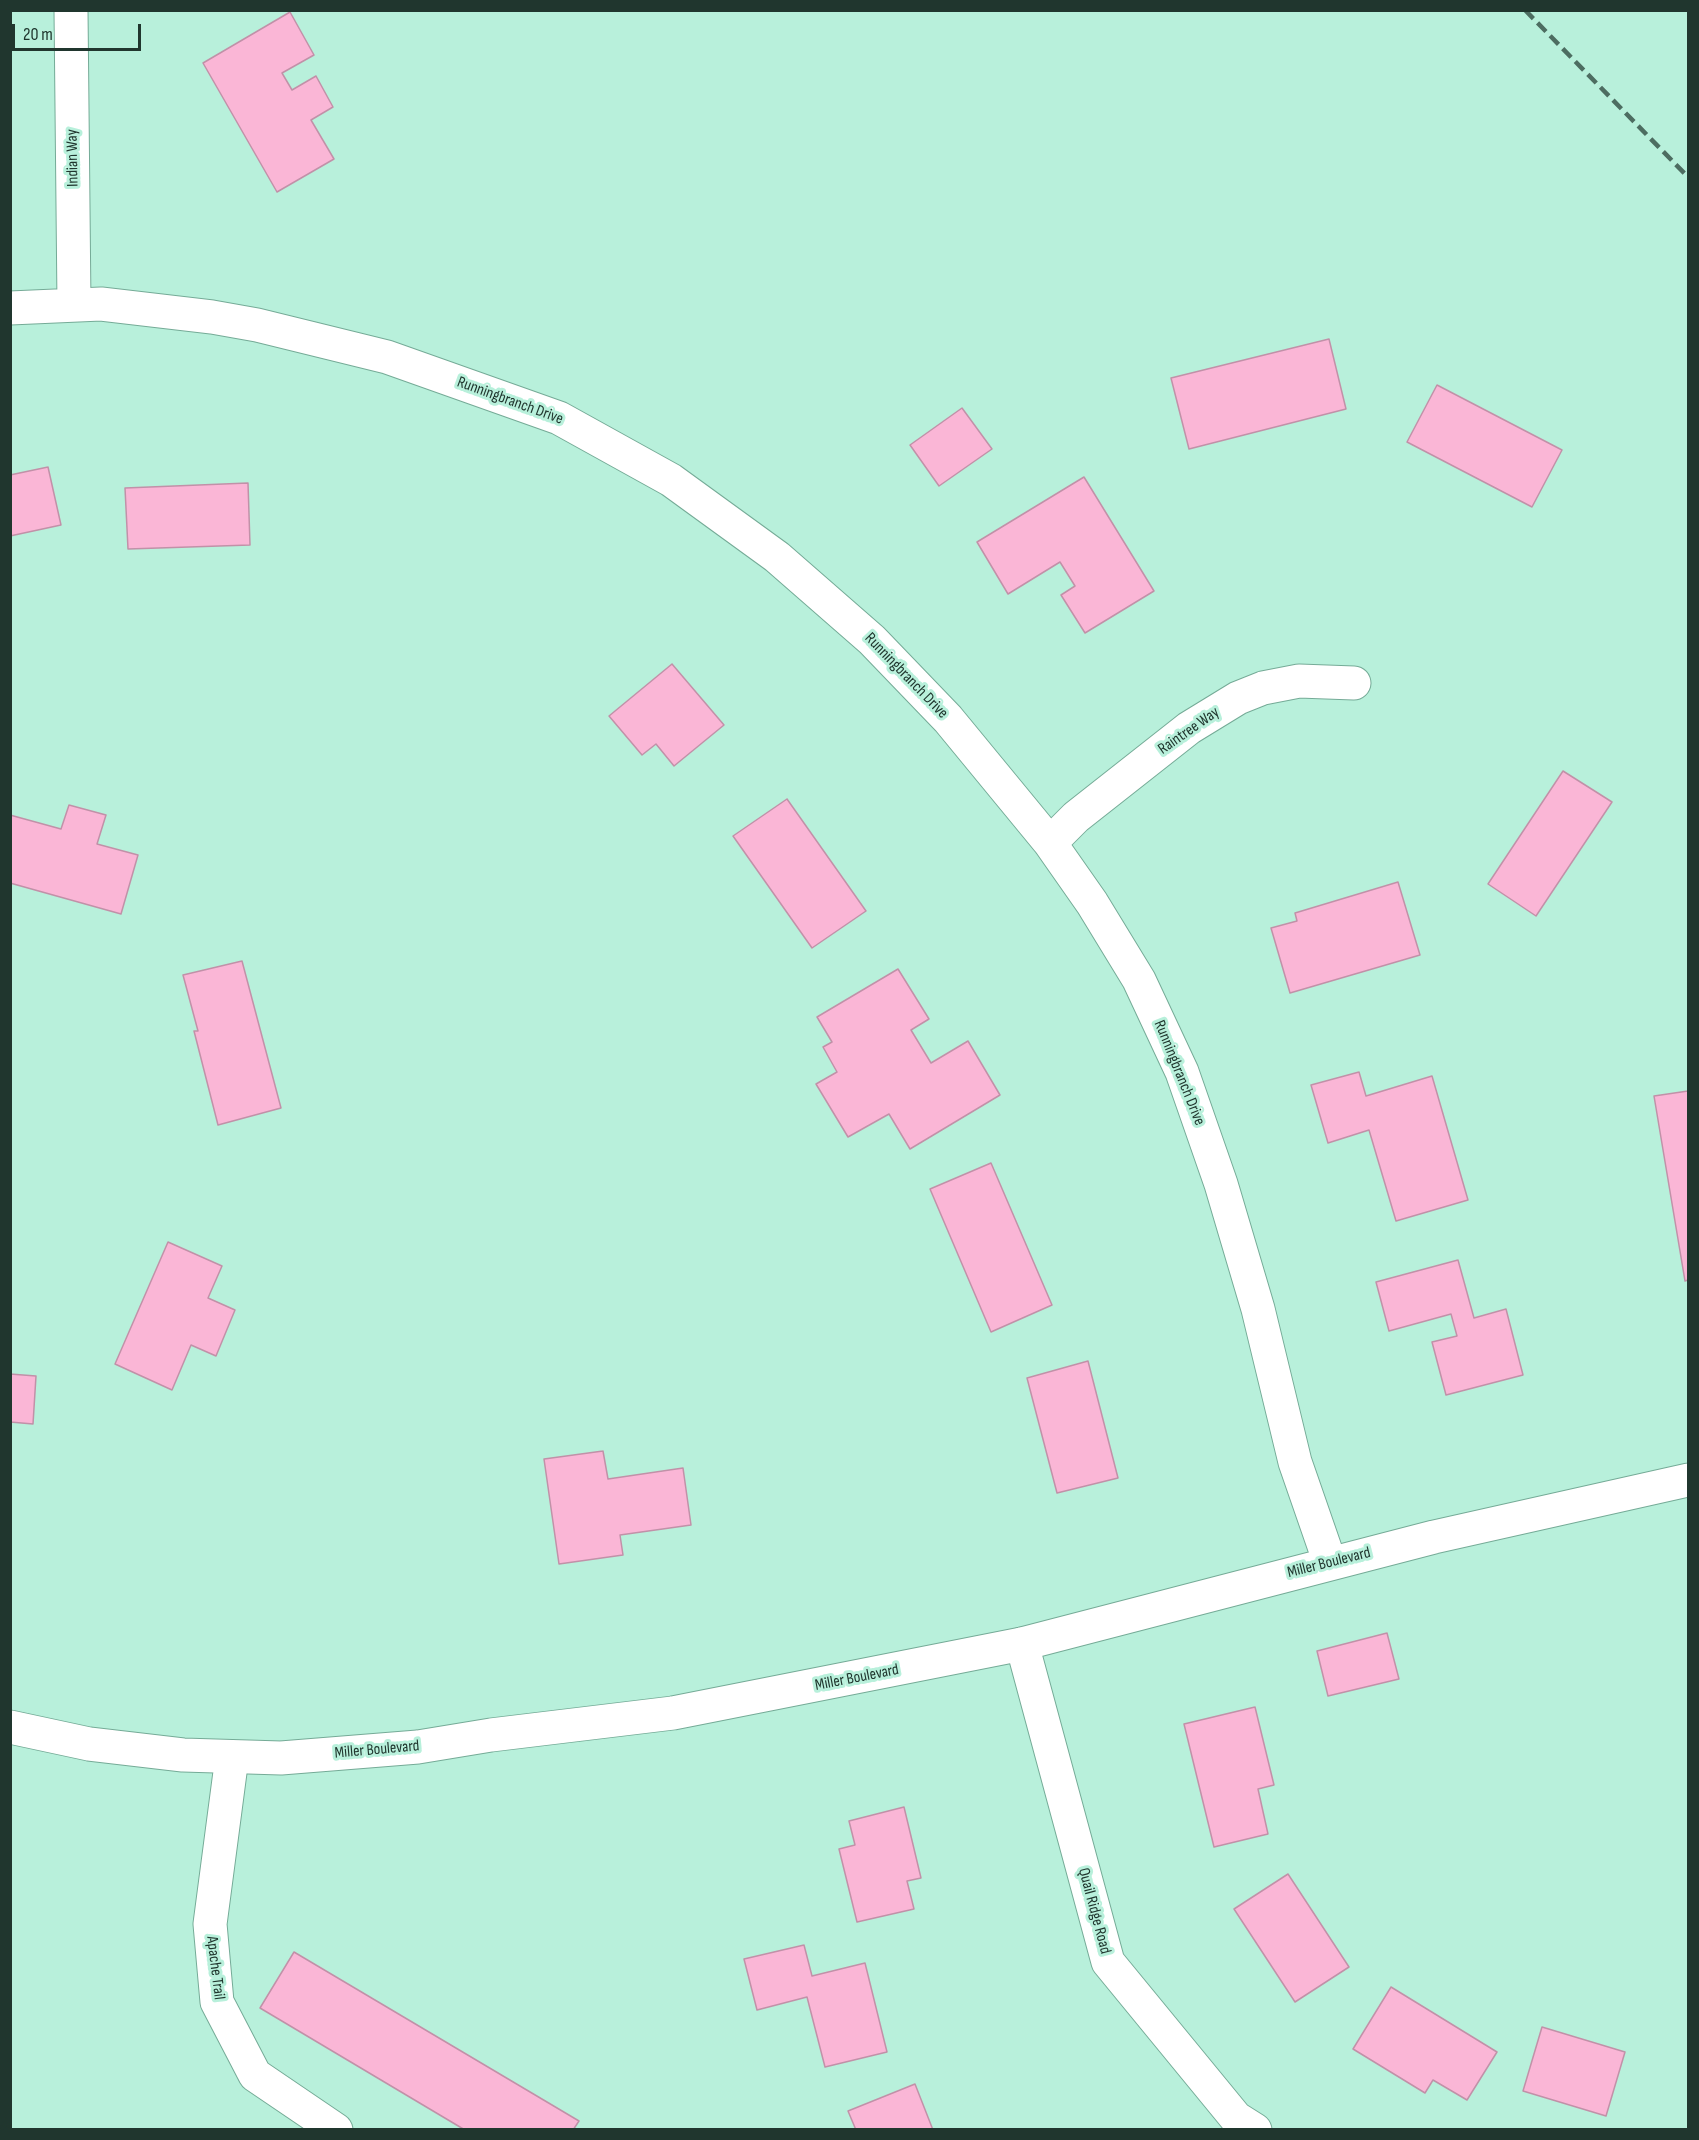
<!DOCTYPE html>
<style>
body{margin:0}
#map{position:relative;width:1699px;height:2140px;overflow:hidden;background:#b8f0db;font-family:"Sofia Sans Condensed",sans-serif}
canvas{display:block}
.frame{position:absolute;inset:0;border:12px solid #20362e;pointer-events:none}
.scale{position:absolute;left:12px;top:24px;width:129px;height:27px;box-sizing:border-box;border:3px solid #20362e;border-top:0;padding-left:8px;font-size:18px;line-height:21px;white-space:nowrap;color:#20362e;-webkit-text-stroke:4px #b8f0db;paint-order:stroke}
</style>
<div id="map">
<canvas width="1699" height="2140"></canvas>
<div class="frame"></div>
<div class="scale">20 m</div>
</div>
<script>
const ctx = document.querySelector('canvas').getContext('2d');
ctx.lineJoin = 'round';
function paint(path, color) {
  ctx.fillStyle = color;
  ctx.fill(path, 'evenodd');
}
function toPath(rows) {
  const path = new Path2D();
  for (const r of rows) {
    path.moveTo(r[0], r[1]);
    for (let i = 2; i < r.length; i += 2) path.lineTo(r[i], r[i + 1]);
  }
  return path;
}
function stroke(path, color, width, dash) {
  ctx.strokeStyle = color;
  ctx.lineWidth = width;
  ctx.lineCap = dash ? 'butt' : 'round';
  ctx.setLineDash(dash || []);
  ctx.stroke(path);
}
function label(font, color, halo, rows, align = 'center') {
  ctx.font = font + ' "Sofia Sans Condensed",sans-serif';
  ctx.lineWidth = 6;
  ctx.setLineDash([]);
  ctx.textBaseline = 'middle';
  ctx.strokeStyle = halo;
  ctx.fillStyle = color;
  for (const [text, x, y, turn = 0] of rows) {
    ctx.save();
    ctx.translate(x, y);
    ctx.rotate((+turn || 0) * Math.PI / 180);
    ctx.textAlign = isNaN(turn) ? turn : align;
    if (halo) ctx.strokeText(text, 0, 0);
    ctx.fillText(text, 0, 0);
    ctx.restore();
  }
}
const building = toPath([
 [290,12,314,55,282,73,292,90,316,76,333,107,311,120,334,159,277,192,203,63,290,12],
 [1329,339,1346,409,1189,449,1171,378,1329,339],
 [1437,385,1562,450,1532,507,1407,442,1437,385],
 [962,408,992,449,939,486,910,445,962,408],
 [48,467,61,525,10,536,10,475,48,467],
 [1084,477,1154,591,1085,633,1061,595,1075,586,1060,562,1008,594,977,542,1084,477],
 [248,483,250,545,128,549,125,488,248,483],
 [672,664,724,725,674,766,656,744,642,755,609,716,672,664],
 [1563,771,1612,802,1536,916,1488,884,1563,771],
 [787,799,866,911,812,948,733,836,787,799],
 [69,805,106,815,97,844,138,855,121,914,10,883,10,815,61,829,69,805],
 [1398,882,1420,955,1290,993,1271,928,1297,921,1295,913,1398,882],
 [242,961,281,1108,218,1125,194,1031,198,1031,183,975,242,961],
 [898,969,929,1019,911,1030,931,1063,968,1041,1000,1095,910,1149,889,1114,848,1137,816,1084,837,1072,823,1047,832,1042,817,1017,898,969],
 [1359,1072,1366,1096,1432,1076,1468,1200,1396,1221,1369,1130,1328,1143,1311,1085,1359,1072],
 [1688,1091,1688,1280,1685,1281,1654,1096,1688,1091],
 [991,1163,1052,1305,991,1332,930,1189,991,1163],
 [168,1242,222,1266,208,1298,235,1310,216,1356,191,1345,172,1390,115,1364,168,1242],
 [1458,1260,1474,1318,1506,1309,1523,1375,1446,1395,1432,1342,1457,1336,1451,1314,1389,1331,1376,1282,1458,1260],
 [1088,1361,1118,1478,1057,1493,1027,1378,1088,1361],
 [10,1374,36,1376,33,1424,10,1422,10,1374],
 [603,1451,608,1479,683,1468,691,1525,620,1535,623,1555,559,1564,544,1459,603,1451],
 [1387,1633,1399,1679,1328,1696,1317,1651,1387,1633],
 [1255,1707,1274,1785,1258,1789,1268,1834,1214,1847,1184,1724,1255,1707],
 [904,1807,921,1878,907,1881,914,1909,857,1922,839,1849,855,1845,849,1821,904,1807],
 [1288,1874,1349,1967,1295,2002,1234,1909,1288,1874],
 [804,1945,812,1976,865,1963,887,2052,825,2067,807,1997,757,2010,744,1959,804,1945],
 [294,1952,579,2121,573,2130,465,2130,260,2008,294,1952],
 [1391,1987,1497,2052,1467,2100,1433,2080,1425,2093,1353,2049,1391,1987],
 [1542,2027,1625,2052,1606,2116,1523,2091,1542,2027],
 [915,2084,933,2130,856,2130,848,2111,915,2084]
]);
paint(building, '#fab6d6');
stroke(building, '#c191a8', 1.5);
const street = toPath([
 [71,10,74,305],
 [10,308,101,304,212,317,257,325,387,357,559,418,671,480,777,557,872,640,948,719,1050,843,1092,903,1139,980,1182,1072,1221,1184,1258,1309,1295,1462,1330,1563],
 [1050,843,1076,817,1189,728,1238,698,1263,688,1299,681,1354,683],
 [1022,1644,1108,1962,1236,2118,1255,2130],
 [232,1757,210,1924,217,2002,255,2075,336,2130]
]);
const secondary = toPath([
 [10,1727,89,1744,183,1755,281,1758,418,1747,491,1735,673,1713,1022,1644,1434,1537,1688,1480]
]);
stroke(street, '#75ab97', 35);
stroke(secondary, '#75ab97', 35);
stroke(street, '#fff', 33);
stroke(secondary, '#fff', 33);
stroke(toPath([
 [1525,10,1688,177]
]), '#4d6d61', 4.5, [12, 6]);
label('16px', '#20362e', '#b8f0db', [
 ["Indian Way",73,158,-91],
 ["Runningbranch Drive",510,401,20],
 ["Runningbranch Drive",906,676,46],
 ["Raintree Way",1189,731,-35],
 ["Runningbranch Drive",1179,1073,68],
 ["Miller Boulevard",1329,1563,-14],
 ["Miller Boulevard",857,1678,-11],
 ["Miller Boulevard",377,1750,-5],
 ["Quail Ridge Road",1094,1911,75],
 ["Apache Trail",215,1968,83]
]);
</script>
